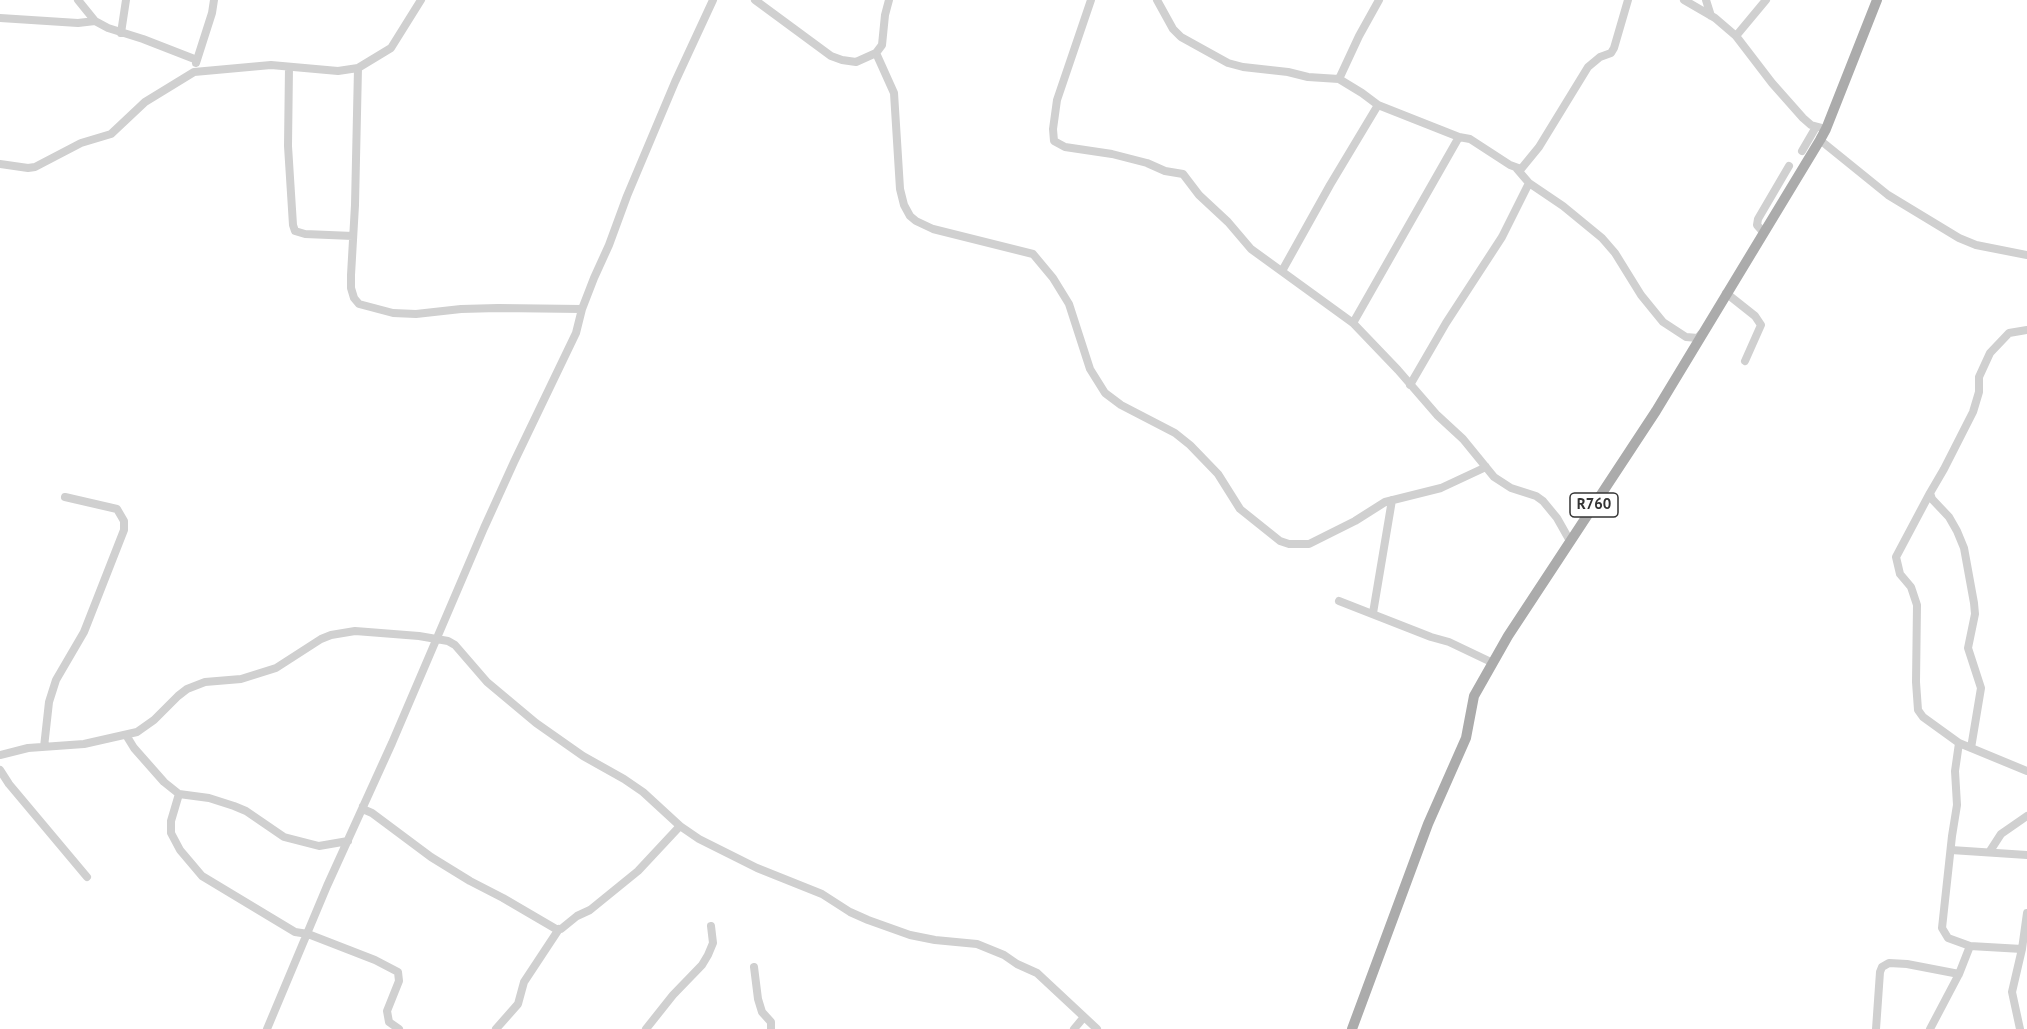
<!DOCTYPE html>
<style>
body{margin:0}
canvas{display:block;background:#fff}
</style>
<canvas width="2027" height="1029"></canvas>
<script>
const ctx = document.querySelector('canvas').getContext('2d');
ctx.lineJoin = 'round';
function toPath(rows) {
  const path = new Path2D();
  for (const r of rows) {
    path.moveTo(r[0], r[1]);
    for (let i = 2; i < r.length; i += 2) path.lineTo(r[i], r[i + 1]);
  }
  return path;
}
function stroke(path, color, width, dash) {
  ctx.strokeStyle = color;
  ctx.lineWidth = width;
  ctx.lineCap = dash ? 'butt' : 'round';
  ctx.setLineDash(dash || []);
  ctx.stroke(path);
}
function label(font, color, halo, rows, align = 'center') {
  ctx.font = font + ' "PT Sans",sans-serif';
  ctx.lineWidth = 6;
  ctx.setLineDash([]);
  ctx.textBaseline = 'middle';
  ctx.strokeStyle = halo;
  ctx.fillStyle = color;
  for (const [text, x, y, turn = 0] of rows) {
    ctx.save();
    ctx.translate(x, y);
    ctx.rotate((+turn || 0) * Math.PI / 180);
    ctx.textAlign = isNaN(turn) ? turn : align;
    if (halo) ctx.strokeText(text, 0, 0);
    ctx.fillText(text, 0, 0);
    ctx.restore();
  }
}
stroke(toPath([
 [78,0,95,21,108,28,143,39,197,60],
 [755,0,831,56,842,60,856,62,876,53,882,45,885,15,889,0],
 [1091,0,1057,100,1053,129,1054,141,1065,147,1112,154,1147,163,1165,171,1183,174,1199,195,1228,222,1251,249,1353,323,1398,370,1437,415,1463,439,1494,477,1511,488,1536,496,1543,501,1557,518,1570,541],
 [1157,0,1173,29,1181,37,1228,63,1243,67,1288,72,1308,77,1339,79,1362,93,1378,105,1459,137,1470,139,1510,165,1521,169,1539,147,1588,67,1600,57,1611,53,1614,48,1628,0],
 [1684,0,1715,18,1736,36,1772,83,1803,118,1811,125,1826,129],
 [1706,0,1711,16],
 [0,18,78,23,95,21],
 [121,33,126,0],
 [1736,36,1766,0],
 [876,53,894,93,900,189,904,205,910,216,916,221,933,229,1033,254,1053,278,1069,304,1090,369,1105,393,1121,405,1175,433,1190,445,1218,474,1240,509,1280,541,1289,544,1309,544,1355,521,1385,502,1441,488,1486,467],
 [196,63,212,13,214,0],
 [289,67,288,146,293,225,295,231,305,234,353,236],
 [358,68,355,205,351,275,351,288,354,298,359,304,393,313,416,314,461,309,498,308,582,309],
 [1339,79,1359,36,1379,0],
 [1820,140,1888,195,1959,238,1976,245,2027,255],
 [1802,151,1816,127],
 [0,164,28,168,35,167,81,143,111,134,145,102,194,72,271,65,338,71,358,68,391,48,421,0],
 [1517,169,1529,183,1563,206,1602,238,1615,253,1641,295,1663,322,1686,337,1698,338,1701,334],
 [1764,233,1757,225,1758,219,1789,166],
 [1282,271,1330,185,1378,105],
 [1726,293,1755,316,1761,325,1745,361],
 [1353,323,1459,137],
 [1410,385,1446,323,1502,237,1529,183],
 [1930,493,1896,557,1900,574,1911,587,1917,605,1916,682,1918,710,1923,717,1959,743,2027,771],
 [1339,601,1431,637,1449,642,1491,662],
 [1373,613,1392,500],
 [126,735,134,748,164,782,179,794,209,798,234,806,246,811,284,837,319,846,348,841],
 [1959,743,1955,771,1957,805,1952,836,1942,928,1948,938,1970,946,2022,949],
 [44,747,49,702,56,680,84,632,124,530,124,521,117,509,65,497],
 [1971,748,1981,688,1968,648,1975,614,1974,603,1964,548,1957,531,1949,517,1932,499,1930,493,1944,469,1973,412,1979,392,1979,377,1990,353,2009,333,2027,330],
 [0,755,28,748,84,744,137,732,154,720,178,696,187,689,205,682,241,679,276,668,321,639,331,635,355,631,368,632,419,636,448,641,455,645,487,682,536,723,583,756,624,779,643,792,680,826,699,839,757,868,822,894,850,912,868,920,910,935,935,940,977,944,1004,955,1017,964,1037,973,1097,1029],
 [0,770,9,784,87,877],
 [179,794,171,821,171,833,180,850,202,876,295,932,308,934,375,960,398,972,399,981,387,1011,389,1022,399,1029],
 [363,806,365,810,372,813,431,857,470,881,503,898,556,929,561,929,577,916,590,910,638,871,680,826],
 [1951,850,2027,855],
 [1990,851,2001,834,2027,816],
 [754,967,758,999,762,1012,771,1022,771,1029],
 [267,1029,327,886,392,743,484,528,514,462,576,333,582,309,594,278,609,245,627,196,675,82,713,0],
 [496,1029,518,1004,524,982,559,929],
 [646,1029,673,995,702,965,708,955,713,943,711,926],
 [1074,1029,1084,1017],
 [1876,1029,1880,972,1882,967,1889,963,1907,964,1959,974],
 [1930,1029,1959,974,1970,946],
 [2020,1029,2012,992,2022,949,2027,913]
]), '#d0d0d0', 8);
stroke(toPath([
 [1352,1029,1428,824,1466,738,1474,696,1508,636,1656,411,1820,140,1826,129,1877,0]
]), '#ababab', 10);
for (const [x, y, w] of [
 [1594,505,48]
]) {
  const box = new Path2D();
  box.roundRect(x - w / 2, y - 12, w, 24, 4.5);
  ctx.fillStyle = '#fff';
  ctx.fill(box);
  stroke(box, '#333', 1.5);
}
label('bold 15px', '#333', null, [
 ["R760",1594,505]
]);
</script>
